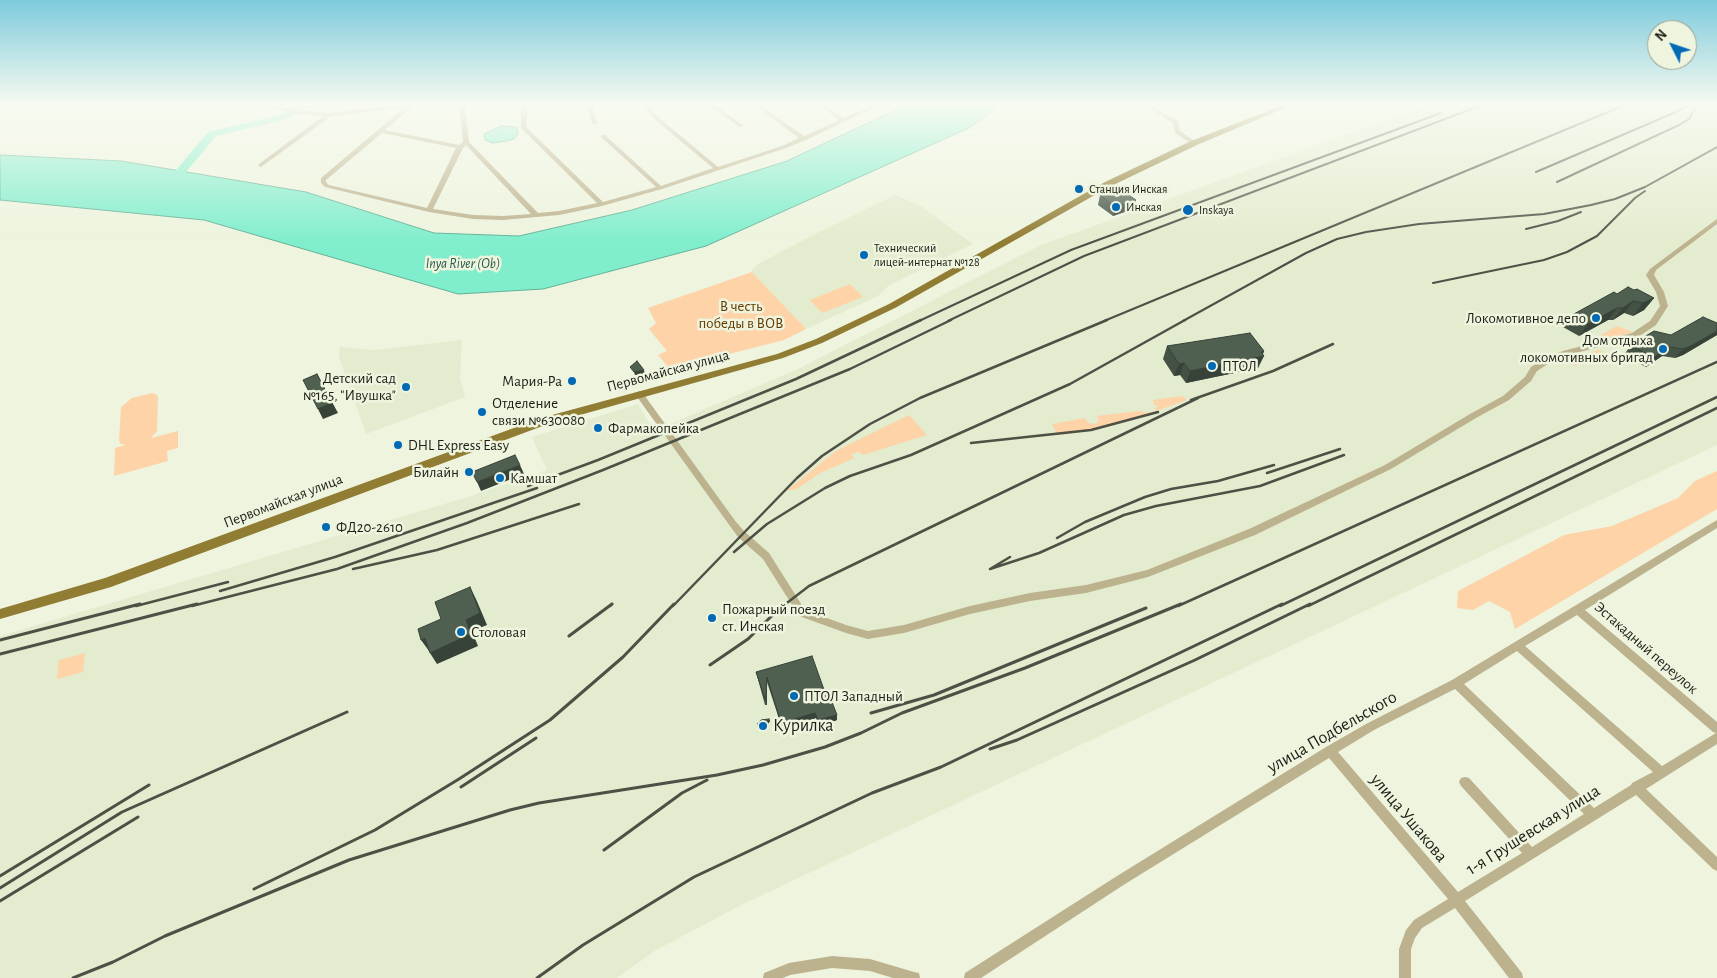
<!DOCTYPE html>
<meta charset="utf-8">
<style>
body{margin:0}
#map{position:relative;width:1717px;height:978px;overflow:hidden;background:#eef4de;font-family:"Alegreya Sans",sans-serif}
canvas{display:block}
.north{position:absolute;left:1647px;top:20px;width:50px;height:50px;box-sizing:border-box;background:#eef4de;border:1px solid #9a9e8e;border-radius:50%;rotate:311deg;font-size:14px;font-weight:700;line-height:20px;text-align:center;color:#1c1e16}
.north::after{content:'';display:block;margin:auto;width:18px;height:22px;background:#0269b5;clip-path:polygon(50% 0,100% 100%,50% 72%,0 100%)}
</style>
<div id="map">
<canvas width="1717" height="978"></canvas>
<div class="north">N</div>
</div>
<script>
const ctx = document.querySelector('canvas').getContext('2d');
ctx.lineJoin = 'round';
function paint(path, color) {
  ctx.fillStyle = color;
  ctx.fill(path, 'evenodd');
}
function toPath(rows) {
  const path = new Path2D();
  for (const r of rows) {
    path.moveTo(r[0], r[1]);
    for (let i = 2; i < r.length; i += 2) path.lineTo(r[i], r[i + 1]);
  }
  return path;
}
function stroke(path, color, width, dash) {
  ctx.strokeStyle = color;
  ctx.lineWidth = width;
  ctx.lineCap = dash ? 'butt' : 'round';
  ctx.setLineDash(dash || []);
  ctx.stroke(path);
}
function label(font, color, halo, rows, align = 'center') {
  ctx.font = font + ' "Alegreya Sans",sans-serif';
  ctx.lineWidth = 5;
  ctx.setLineDash([]);
  ctx.textBaseline = 'middle';
  ctx.strokeStyle = halo;
  ctx.fillStyle = color;
  for (const [text, x, y, turn = 0] of rows) {
    ctx.save();
    ctx.translate(x, y);
    ctx.rotate((+turn || 0) * Math.PI / 180);
    ctx.textAlign = isNaN(turn) ? turn : align;
    if (halo) ctx.strokeText(text, 0, 0);
    ctx.fillText(text, 0, 0);
    ctx.restore();
  }
}
paint(toPath([
 [1428,105,1717,105,1717,445,741,905,656,950,617,978,0,978,0,636,468,497,547,470,532,437,638,404,654,431,800,368,1041,245],
 [895,195,919,205,973,244,888,286,878,296,806,329,751,271,758,264,821,231],
 [462,340,460,377,465,397,366,434,339,357,340,347,374,350]
]), '#e3ecce');
paint(toPath([
 [752,272,806,329,784,340,670,369,658,355,667,351,649,329,656,323,648,308],
 [850,284,863,297,822,313,810,300],
 [1617,326,1633,332,1591,344,1588,342],
 [1598,350,1609,354,1597,356,1574,366,1565,359],
 [153,393,158,396,157,431,151,438,178,431,178,448,167,451,168,461,114,476,115,448,126,445,121,444,119,441,121,407,132,398],
 [1182,396,1187,400,1156,411,1155,408,1158,407,1156,405,1154,405,1153,400],
 [1138,411,1151,413,1102,428,1062,435,1057,434,1052,424,1085,418,1088,423,1095,424,1099,421,1097,416],
 [909,415,927,435,863,455,859,452,851,454,854,458,820,473,797,489,786,491,836,451],
 [1717,471,1717,509,1515,629,1510,612,1489,601,1473,610,1457,608,1458,591,1564,535,1612,526,1678,498,1695,481],
 [85,653,83,672,57,679,59,660]
]), '#fdd3a7');
const water = toPath([
 [906,105,1000,105,971,127,706,246,543,289,458,294,204,220,0,200,0,155,121,161,306,192,434,233,519,236,632,210,787,161,906,105],
 [501,126,516,127,518,131,517,135,514,139,506,141,493,143,485,140,484,134,501,126]
]);
paint(water, '#80eecd');
stroke(water, '#62b096', 1);
paint(toPath([
 [298,105,309,105,302,112,284,120,216,136,171,190,163,190,161,188,208,132,276,116,298,105]
]), '#80eecd');
paint(toPath([
 [257,105,267,105,298,110,328,113,396,105,412,105,409,110,385,130,459,145,463,142,459,105,465,105,469,142,538,213,559,211,597,203,521,128,521,105,527,105,528,112,526,127,603,202,656,187,601,137,601,135,605,135,661,186,713,168,653,118,642,105,648,105,657,116,718,167,782,146,799,138,754,105,760,105,804,136,839,120,819,105,825,105,843,118,873,105,880,105,806,140,786,148,662,189,602,206,559,215,503,220,473,219,429,212,325,187,321,183,321,178,405,107,330,117,261,167,258,165,259,164,323,116,298,114,257,105],
 [382,133,456,148,427,208,329,185,326,182,326,180,382,133],
 [466,145,531,214,503,216,473,215,433,209,463,148,466,145],
 [587,105,593,105,597,125,592,124,587,105],
 [709,105,715,105,744,126,739,127,709,105],
 [1144,105,1150,105,1178,121,1180,131,1196,142,1196,144,1192,144,1175,133,1173,123,1144,105],
 [1717,219,1717,224,1656,270,1654,275,1664,292,1668,306,1656,325,1638,337,1568,355,1551,362,1537,371,1531,381,1509,400,1476,418,1391,469,1255,535,1148,577,1086,593,1030,601,970,614,904,633,868,639,846,633,799,616,763,559,738,537,730,526,635,394,639,391,642,392,736,522,744,531,769,553,805,610,846,625,868,631,904,625,970,606,1030,593,1086,585,1147,570,1249,529,1385,465,1470,414,1503,396,1525,377,1531,367,1545,358,1563,351,1632,333,1650,321,1660,306,1656,292,1646,275,1650,269,1717,219],
 [1717,520,1717,528,1585,610,1717,722,1717,744,1646,789,1717,857,1717,871,1713,869,1636,795,1465,901,1522,973,1523,978,1509,978,1455,908,1422,928,1415,938,1411,949,1411,978,1399,978,1399,949,1406,930,1414,920,1448,899,1329,758,1125,884,981,978,964,978,965,973,1117,876,1326,747,1366,724,1452,680,1717,520],
 [1577,615,1713,732,1716,733,1662,766,1525,646,1577,615],
 [1517,651,1653,772,1632,783,1631,785,1594,808,1464,684,1517,651],
 [1455,689,1584,814,1532,847,1469,778,1465,777,1461,778,1459,782,1461,786,1522,853,1458,892,1338,752,1374,730,1455,689],
 [832,956,870,959,914,972,919,973,920,978,893,978,870,971,832,968,790,975,783,978,763,978,764,973,789,963,832,956]
]), '#bdb28e');
paint(toPath([
 [1283,105,1292,105,1197,145,1109,187,895,308,822,343,783,358,548,424,111,587,0,619,0,609,105,578,541,418,777,354,816,339,889,304,1103,183,1191,141,1283,105]
]), '#917c33');
stroke(toPath([
 [1536,172,1676,112,1688,105],
 [1557,182,1679,125,1689,119,1697,105],
 [1526,229,1558,221,1581,212],
 [1433,283,1544,260,1567,252,1597,236,1635,198,1645,191],
 [919,321,1071,250,1441,113],
 [948,321,1084,256,1482,105],
 [1104,321,1625,105],
 [1183,321,1306,253,1337,239,1366,232,1419,224,1544,214,1591,205,1615,199,1645,187,1717,147]
]), '#4d5045', 2);
stroke(toPath([
 [1191,400,1273,371,1333,344],
 [971,443,1091,430,1158,412],
 [1267,473,1340,449],
 [528,486,598,460,796,379,921,320],
 [1057,538,1085,522,1145,497,1171,489,1218,481,1274,465],
 [734,552,767,524,825,488,850,476,911,455,1070,384,1185,320],
 [1010,557,990,569,1039,553,1124,515,1156,506,1260,486,1344,455],
 [353,569,437,550,579,504],
 [220,591,335,557,537,488],
 [136,606,228,582],
 [192,606,337,569,467,523,603,470,850,369,951,320],
 [610,606,612,604],
 [673,606,797,478,822,456,870,424,920,398,1107,320],
 [783,606,809,586,1198,398],
 [1178,606,1717,362],
 [1280,606,1717,397],
 [1308,606,1717,408]
]), '#4d5045', 2.5);
stroke(toPath([
 [569,636,612,604],
 [0,640,140,604],
 [0,654,197,604],
 [710,665,748,639,784,604],
 [871,713,934,695,1146,608],
 [990,749,1017,740,1195,660,1310,604],
 [461,787,536,738],
 [604,850,682,793,707,780],
 [0,876,149,785],
 [0,888,122,812,347,712],
 [254,889,375,830,459,779,550,720,623,657,674,604],
 [0,901,138,817],
 [73,978,113,962,165,936,349,860,510,810,539,803,717,775,763,765,825,747,861,733,902,713,1025,668,1181,604],
 [537,978,583,945,694,877,872,793,941,767,1282,604]
]), '#4d5045', 3);
paint(toPath([
 [1100,195,1133,209,1113,216,1098,205],
 [1634,290,1654,298,1644,310,1633,316,1624,313,1613,320,1608,320,1579,336,1563,327,1572,315,1617,294],
 [1671,335,1717,335,1683,355,1675,358,1662,356,1646,367,1624,355,1631,345],
 [1167,346,1264,351,1258,368,1186,383,1180,375,1174,376,1163,359],
 [756,672,827,698,837,720,818,726,816,718,782,728,767,682,767,705,765,705],
 [769,719,770,721,765,728,757,727,757,724]
]), '#445245');
paint(toPath([
 [1136,200,1133,209,1113,216,1115,207],
 [1654,298,1644,310,1633,316,1643,303],
 [1633,301,1624,313,1613,320,1623,308],
 [1617,308,1608,320,1579,336,1588,324],
 [1717,331,1717,335,1683,355,1675,358,1683,349],
 [1670,347,1662,356,1646,367,1653,358],
 [1264,351,1262,356,1264,356,1258,368,1186,383,1190,371],
 [1184,363,1180,375,1174,376,1179,364],
 [644,370,645,374,635,375,634,372],
 [317,374,338,413,323,419,318,409],
 [520,465,524,474,481,491,477,482],
 [470,587,476,599,487,625,472,631,478,646,437,664,430,653,466,620],
 [425,638,432,649,429,651,421,640],
 [767,677,767,705,766,699],
 [815,713,816,718,782,728,781,723],
 [837,715,837,720,818,726,818,720],
 [769,719,770,721,765,728,765,726]
]), '#374238');
const building = toPath([
 [1120,189,1136,200,1115,207,1100,195,1120,189],
 [1628,287,1634,290,1637,289,1654,298,1643,303,1633,301,1623,308,1617,308,1588,324,1572,315,1614,292,1617,294,1628,287],
 [1703,317,1717,323,1717,331,1691,346,1683,349,1670,347,1653,358,1631,345,1654,331,1671,335,1703,317],
 [1250,333,1264,351,1261,352,1264,356,1190,371,1184,363,1179,364,1167,346,1250,333],
 [637,361,644,370,634,372,630,367,637,361],
 [317,374,332,403,318,409,303,380,317,374],
 [515,455,520,465,477,482,472,472,515,455],
 [470,587,480,613,466,620,471,634,430,653,425,638,421,640,418,629,441,619,435,602,470,587],
 [812,656,827,698,830,697,837,715,818,720,815,713,781,723,767,677,766,699,765,699,756,672,812,656],
 [769,719,765,726,757,724,761,720,769,719]
]);
paint(building, '#4f5f50');
stroke(building, '#374238', 1);
const sky = ctx.createLinearGradient(0, 0, 0, 242);
sky.addColorStop(0, '#7ecbdd');
sky.addColorStop(0.43, '#f7faf0');
sky.addColorStop(1, '#f7faf000');
ctx.fillStyle = sky;
ctx.fillRect(0, 0, 1717, 242);
for (const [x, y, r, color] of [
 [1079,189,5,"#0269b5"],
 [1116,207,5,"#0269b5"],
 [1188,210,6,"#0269b5"],
 [864,255,5,"#0269b5"],
 [1596,318,5,"#0269b5"],
 [1663,349,5,"#0269b5"],
 [1212,366,5,"#0269b5"],
 [572,381,5,"#0269b5"],
 [406,387,5,"#0269b5"],
 [482,412,5,"#0269b5"],
 [598,428,5,"#0269b5"],
 [398,445,5,"#0269b5"],
 [469,472,5,"#0269b5"],
 [500,478,5,"#0269b5"],
 [326,527,5,"#0269b5"],
 [712,618,5,"#0269b5"],
 [461,632,5,"#0269b5"],
 [794,696,5,"#0269b5"],
 [763,726,5,"#0269b5"]
]) {
  const dot = new Path2D();
  dot.arc(x, y, r, 0, 2 * Math.PI);
  ctx.fillStyle = color;
  ctx.fill(dot);
  stroke(dot, '#eef4de', 2);
}
label('12px', '#1c1e16', '#eef4de', [
 ["Станция Инская",1089,189],
 ["Инская",1126,207],
 ["Inskaya",1199,210],
 ["Технический",874,248],
 ["лицей-интернат №128",874,262]
], 'left');
label('italic 14px', '#2a5a4c', '#eef4de', [
 ["Inya River (Ob)",463,264]
]);
label('15px', '#643c02', '#eef4de', [
 ["В честь",741,306],
 ["победы в ВОВ",741,323]
]);
label('15px', '#1c1e16', '#eef4de', [
 ["Локомотивное депо",1586,318,"right"],
 ["Дом отдыха",1653,340,"right"],
 ["локомотивных бригад",1653,357,"right"],
 ["ПТОЛ",1222,366],
 ["Детский сад",396,378,"right"],
 ["№165, \"Ивушка\"",396,395,"right"],
 ["Мария-Ра",562,381,"right"],
 ["Отделение",492,403],
 ["связи №630080",492,420],
 ["Фармакопейка",608,428],
 ["DHL Express Easy",408,445],
 ["Билайн",459,472,"right"],
 ["Камшат",510,478],
 ["ФД20-2610",336,527],
 ["Пожарный поезд",722,609],
 ["ст. Инская",722,626],
 ["Столовая",471,632],
 ["ПТОЛ Западный",804,696]
], 'left');
label('15px', '#1c1e16', '#eef4de', [
 ["Первомайская улица",668,371,-15],
 ["Первомайская улица",283,501,-21],
 ["Эстакадный переулок",1646,648,41]
]);
label('18px', '#1c1e16', '#eef4de', [
 ["Курилка",773,726]
], 'left');
label('18px', '#1c1e16', '#eef4de', [
 ["улица Подбельского",1332,732,-30],
 ["улица Ушакова",1409,818,50],
 ["1-я Грушевская улица",1533,830,-32]
]);
</script>
